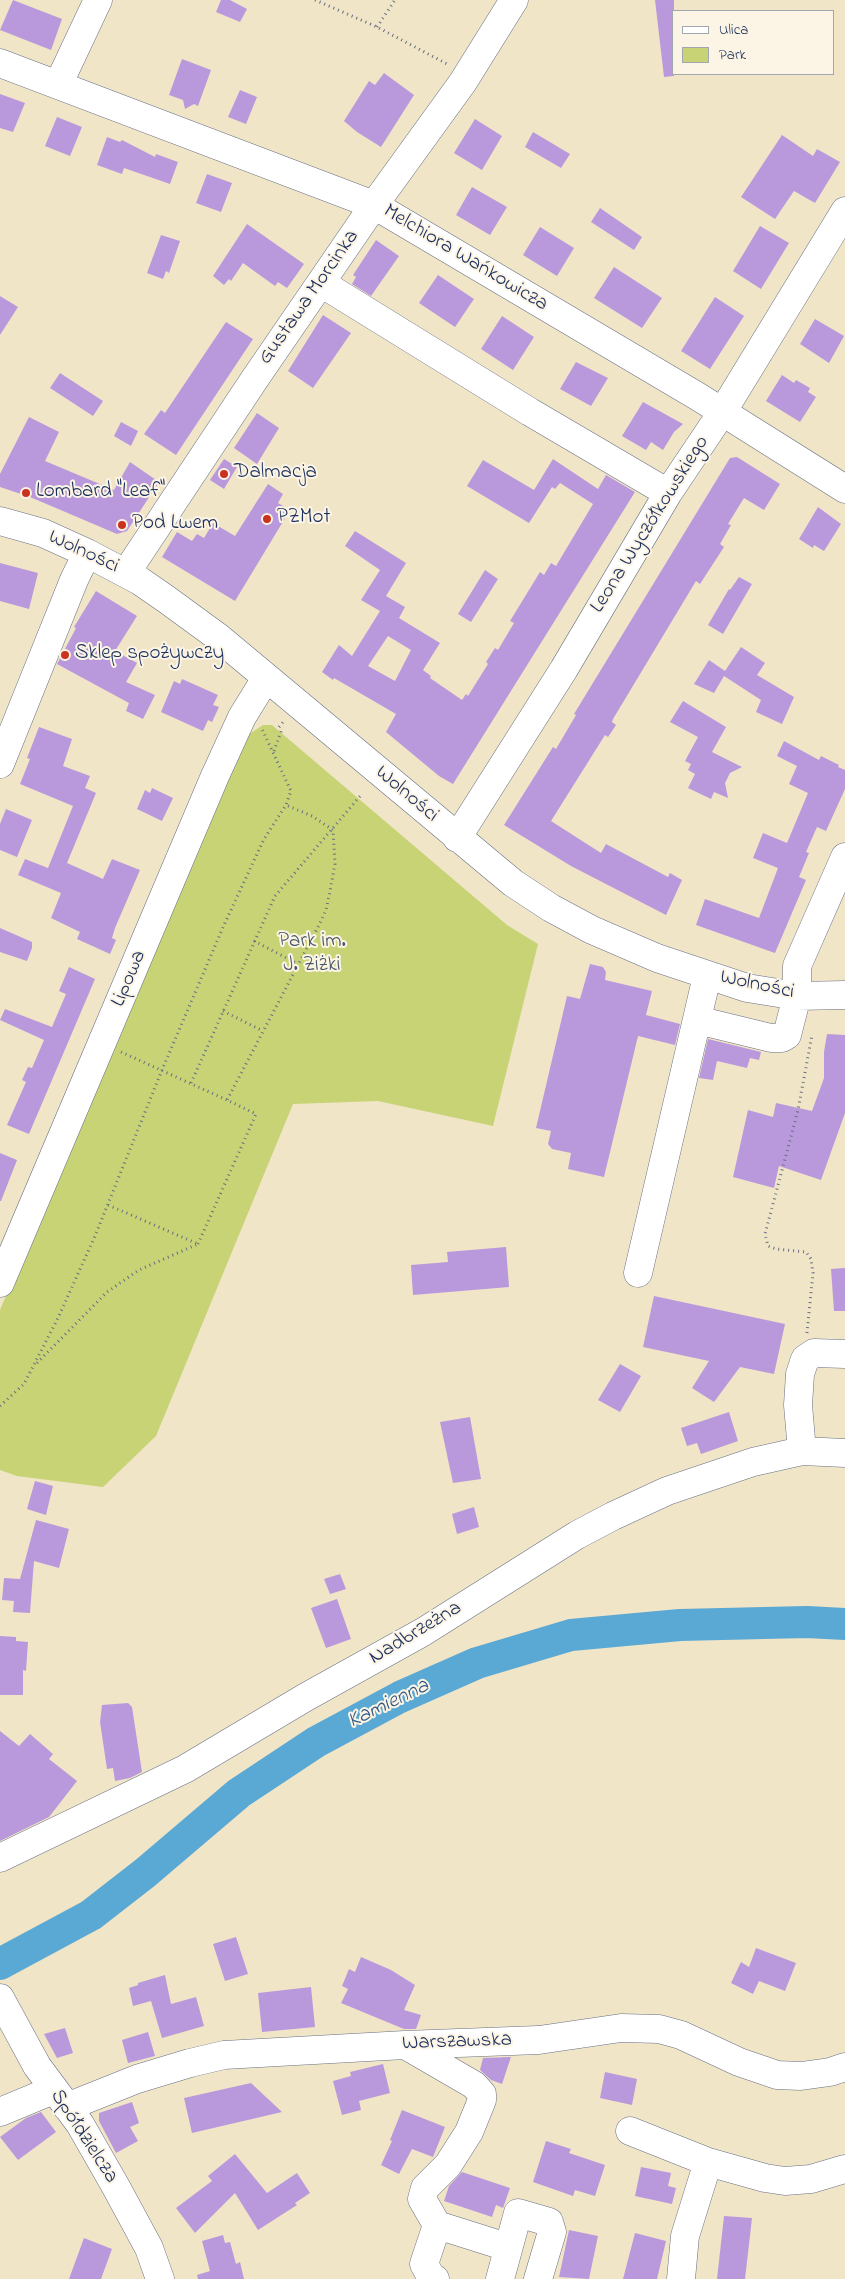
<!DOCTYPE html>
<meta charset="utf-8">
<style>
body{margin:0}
#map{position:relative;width:845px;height:2279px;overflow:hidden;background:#f1e5c8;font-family:"Indie Flower",sans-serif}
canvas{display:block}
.legend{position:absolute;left:672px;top:10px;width:162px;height:65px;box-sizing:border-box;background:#fcf5e5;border:1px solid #a2a6af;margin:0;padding:6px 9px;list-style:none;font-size:15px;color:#1b2f5e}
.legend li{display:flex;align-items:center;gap:10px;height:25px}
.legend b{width:25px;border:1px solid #a2a6af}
</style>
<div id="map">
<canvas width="845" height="2279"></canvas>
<ul class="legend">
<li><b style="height:6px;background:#fff"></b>Ulica</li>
<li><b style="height:14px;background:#c7d375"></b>Park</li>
</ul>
</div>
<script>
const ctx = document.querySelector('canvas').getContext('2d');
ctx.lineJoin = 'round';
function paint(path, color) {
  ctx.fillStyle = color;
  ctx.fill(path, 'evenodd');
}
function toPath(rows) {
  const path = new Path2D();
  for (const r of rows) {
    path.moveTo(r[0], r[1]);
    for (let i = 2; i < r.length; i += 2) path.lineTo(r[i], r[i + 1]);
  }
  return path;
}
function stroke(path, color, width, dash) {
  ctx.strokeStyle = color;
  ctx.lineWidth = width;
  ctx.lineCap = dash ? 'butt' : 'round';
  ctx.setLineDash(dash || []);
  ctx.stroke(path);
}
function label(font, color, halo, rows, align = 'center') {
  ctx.font = font + ' "Indie Flower",sans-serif';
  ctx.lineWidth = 4;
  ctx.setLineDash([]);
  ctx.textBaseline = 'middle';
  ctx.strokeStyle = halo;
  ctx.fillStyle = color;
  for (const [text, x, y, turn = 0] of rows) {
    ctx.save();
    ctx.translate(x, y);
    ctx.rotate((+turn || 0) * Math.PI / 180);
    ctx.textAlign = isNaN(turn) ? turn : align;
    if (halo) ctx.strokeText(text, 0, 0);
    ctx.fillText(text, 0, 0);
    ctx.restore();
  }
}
paint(toPath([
 [263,725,272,725,507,925,538,944,493,1126,378,1101,293,1104,156,1436,103,1487,17,1476,0,1470,0,1310,242,737,247,730,251,733]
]), '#c7d375');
stroke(toPath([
 [0,1964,91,1915,145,1873,239,1793,316,1742,400,1697,477,1663,571,1635,680,1625,807,1622,845,1624]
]), '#5aa8d4', 32);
paint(toPath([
 [13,0,62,19,51,50,0,30],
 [221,0,230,0,247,9,240,22,216,12],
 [655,0,674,0,674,76,664,77],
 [182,59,211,70,198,106,194,104,185,109,183,100,169,95],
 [384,73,414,95,381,147,357,132,344,121,369,81,375,85],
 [240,90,257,97,246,124,228,117],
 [0,94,25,103,13,132,0,128],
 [57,117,82,127,70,156,45,146],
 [475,119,502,136,482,170,454,153],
 [533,132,570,154,561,168,525,147],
 [782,135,813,156,817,149,840,162,815,203,794,191,775,219,741,197],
 [107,137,120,142,122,140,155,157,156,154,178,162,170,184,124,168,122,174,97,165],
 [207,174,232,183,221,212,196,203],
 [472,187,507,207,490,235,456,215],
 [600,208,642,237,634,250,591,222],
 [247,224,304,264,287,288,278,282,275,286,243,263,231,281,229,279,224,285,213,276],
 [760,226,789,243,761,289,733,271],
 [540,227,574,248,557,276,523,255],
 [161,235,180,241,169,273,166,271,163,279,147,273],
 [376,240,399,256,371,296,352,284,356,277,353,275],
 [614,267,662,298,642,328,594,298],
 [438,275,474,299,455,327,419,303],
 [0,296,18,307,0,335],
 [715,297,744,316,710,369,681,351],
 [323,315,351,333,313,388,288,371],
 [502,316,534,337,513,370,481,349],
 [815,319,844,336,829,363,800,344],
 [226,322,253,339,176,455,144,434,161,410,165,413],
 [576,362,608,378,591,406,560,389],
 [60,373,103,401,93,416,50,388],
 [782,375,794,383,796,380,810,388,808,392,816,397,800,422,766,401],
 [643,402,683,424,674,432,663,450,651,442,646,450,622,436],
 [257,413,279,428,257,464,234,448],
 [29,417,59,432,45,461,114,490,130,462,159,482,127,531,117,534,30,497,0,487,0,474],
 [121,422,138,431,131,446,114,436],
 [737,457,780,484,764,510,744,498,728,524,731,525,720,544,724,547,700,584,696,581,613,719,612,722,616,725,608,737,605,735,551,821,601,853,606,844,668,877,670,873,682,880,666,915,571,866,504,825,553,747,556,749,576,715,574,714,730,458],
 [224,459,237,467,224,489,210,480],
 [553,459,598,489,606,475,635,492,453,784,439,776,386,732,396,714,334,678,333,680,322,672,339,645,352,656,380,611,361,600,380,570,345,546,355,531,406,563,386,596,405,607,399,618,440,643,423,670,431,676,430,678,462,700,466,694,468,696,488,664,486,662,495,648,498,650,514,623,510,621,540,572,544,575,551,563,556,566,593,504,560,483,555,489,552,487,529,523,467,486,483,460,534,490],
 [388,636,411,650,395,681,368,666],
 [268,484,283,494,278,503,290,510,235,601,162,557,177,532,192,541,197,534,204,538,213,523,235,536],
 [818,507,841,524,824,551,814,545,813,548,799,539],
 [0,563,38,573,29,609,0,601],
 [485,570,498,579,471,622,458,614],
 [739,577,752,584,723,634,708,625,729,589,730,590],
 [96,591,137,616,115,651,137,663,126,682,155,695,143,719,126,711,129,703,57,664,76,628,74,627],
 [741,647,765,663,757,675,794,697,782,724,756,712,761,700,724,676,714,693,694,684,709,660,725,671],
 [182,679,218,695,213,705,219,707,212,722,208,720,203,731,161,712,174,681,180,684],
 [683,701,726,727,712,752,742,767,730,773,725,783,728,798,714,792,711,799,688,788,695,774,688,770,691,764,685,761,698,737,670,722],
 [39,727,72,739,63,766,90,776,85,788,96,793,67,863,103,879,112,859,140,870,115,928,112,938,116,940,110,954,77,939,80,932,51,918,61,893,18,875,25,859,48,868,73,806,20,784,30,759,27,758],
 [784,741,819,760,821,756,839,765,838,767,845,770,845,789,826,831,817,827,806,852,809,853,799,877,806,880,775,953,696,925,705,899,759,918,778,868,753,858,763,833,787,843,808,793,789,784,797,766,777,756],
 [152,788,173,798,162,821,137,809,145,790,150,793],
 [6,809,32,820,17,857,0,850,0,824],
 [0,928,32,942,32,948,27,961,0,952],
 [590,964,603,967,606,972,605,980,652,991,646,1015,680,1024,675,1045,638,1036,604,1177,568,1169,571,1153,552,1149,548,1144,551,1131,536,1128,567,996,580,999],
 [69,967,95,979,29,1134,7,1125,26,1082,22,1080,28,1067,32,1068,44,1040,0,1020,5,1009,52,1027,66,994,59,991],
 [827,1034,845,1035,845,1113,821,1180,779,1166,774,1188,733,1177,748,1110,773,1117,776,1103,812,1111,824,1078,824,1052],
 [708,1039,761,1052,759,1060,750,1058,747,1068,717,1061,713,1080,699,1078],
 [0,1153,17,1160,1,1201,0,1201],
 [506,1247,509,1287,413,1295,411,1265,448,1262,447,1252],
 [845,1268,845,1311,834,1311,831,1269],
 [654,1296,785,1324,774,1374,740,1367,714,1402,692,1388,709,1361,643,1347],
 [620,1364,641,1376,620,1412,598,1400],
 [729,1412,738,1441,701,1454,697,1443,687,1446,681,1428],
 [470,1417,481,1479,453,1483,440,1422],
 [35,1481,53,1486,46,1515,27,1509],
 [474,1507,479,1527,457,1534,452,1514],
 [36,1520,69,1529,59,1568,34,1561,30,1613,13,1612,14,1601,2,1600,4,1578,20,1579],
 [340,1574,346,1589,330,1594,324,1579],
 [337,1599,351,1639,326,1648,311,1608],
 [0,1636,16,1637,16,1641,28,1642,26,1671,23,1670,23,1695,0,1695],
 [128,1703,132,1707,142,1772,130,1778,115,1781,113,1768,107,1769,100,1722,102,1705],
 [0,1731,19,1746,30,1734,53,1754,49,1759,77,1781,49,1817,0,1841],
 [236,1937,248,1974,225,1981,213,1944],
 [756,1948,796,1963,785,1991,759,1981,753,1994,731,1983,741,1962,749,1967],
 [361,1957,391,1970,415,1985,404,2010,421,2015,416,2029,404,2029,341,2003,348,1989,342,1986,349,1969,355,1972],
 [165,1975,171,2004,196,1997,204,2026,162,2038,151,2001,133,2006,129,1988,138,1985,138,1983],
 [311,1987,315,2027,262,2032,258,1993],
 [65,2028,73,2053,57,2058,44,2034],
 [148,2032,155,2056,128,2063,122,2040],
 [511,2057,502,2084,491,2080,480,2070,483,2058],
 [383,2064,390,2093,359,2101,361,2110,342,2115,333,2081,351,2076,350,2072],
 [605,2072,637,2079,632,2105,600,2098],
 [251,2083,282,2112,192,2133,184,2098],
 [132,2102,139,2123,130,2127,138,2141,116,2153,99,2121,99,2113],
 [402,2110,445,2127,433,2157,412,2149,399,2174,381,2165,392,2141,390,2140],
 [41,2112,56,2132,18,2160,0,2137,26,2118],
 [546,2141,571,2149,569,2153,605,2165,595,2196,575,2190,573,2196,533,2182],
 [235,2154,267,2193,297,2173,310,2193,295,2203,297,2205,258,2230,235,2193,195,2233,176,2208,212,2181,208,2176],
 [641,2167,671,2173,668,2186,676,2188,672,2204,635,2196],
 [462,2172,510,2188,503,2208,496,2205,492,2217,444,2201,449,2186],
 [724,2216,752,2218,745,2279,717,2279],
 [569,2230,598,2236,589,2279,559,2277],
 [635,2233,666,2241,657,2279,623,2279],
 [223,2235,225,2243,230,2242,236,2264,240,2262,244,2279,198,2279,197,2275,210,2271,202,2241],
 [84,2238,112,2249,101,2279,69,2279]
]), '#b999dc');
const minor = toPath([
 [0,63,374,205,697,396,845,489],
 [58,85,98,0],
 [321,283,530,412,668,493],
 [0,521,43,533,87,553,140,581,166,599,218,637,513,883,551,908,592,930,657,958,747,988,797,996,845,995],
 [126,573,254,380,374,205,463,82,514,0],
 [0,764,74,580,87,553],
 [457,838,564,669,668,493,723,411,845,211],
 [697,1020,771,1038,782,1038,787,1035,797,996,797,966,845,857],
 [638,1273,707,976],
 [0,1283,215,776,242,717,266,678],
 [802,1451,798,1405,800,1374,805,1359,814,1353,845,1354],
 [0,1858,185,1769,306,1697,423,1632,577,1535,613,1516,667,1491,753,1462,802,1451,845,1453],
 [0,1998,37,2066,80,2124,116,2187,149,2248,160,2279],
 [405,2045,474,2085,482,2094,482,2100,469,2132,448,2165,425,2188,422,2199,437,2225,424,2264,431,2277,435,2279],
 [67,2107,137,2079,190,2063,224,2055,405,2045,539,2040,621,2028,659,2029,681,2035,739,2062,777,2075,801,2076,830,2072,845,2067],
 [0,2112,53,2090],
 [630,2131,708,2162,765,2178,785,2181,811,2179,845,2169],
 [437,2225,507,2247],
 [500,2279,518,2213,549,2222,552,2232,538,2279],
 [681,2279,685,2236,708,2162]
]);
stroke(minor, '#666f83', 29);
stroke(toPath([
 [315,0,377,27,449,65],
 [377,27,395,0],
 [279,727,284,721],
 [274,751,282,729],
 [254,941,298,964],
 [223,1011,263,1031],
 [121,1052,227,1100],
 [191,1083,275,896,361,795],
 [198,1244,256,1114,227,1100,318,927,326,910,330,891,335,864,333,830,312,816,286,805],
 [807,1333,813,1273,811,1259,806,1252,776,1249,768,1246,765,1234,798,1110,812,1035],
 [37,1363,107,1292,139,1270,198,1244,108,1205],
 [0,1406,24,1384,58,1318,95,1236,162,1070,224,925,264,839,286,805,291,791,262,729]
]), '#666f83', 3, [1, 4]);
stroke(minor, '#fff', 28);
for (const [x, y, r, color] of [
 [224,474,5,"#c8321e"],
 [26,493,5,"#c8321e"],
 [267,519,5,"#c8321e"],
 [122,525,5,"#c8321e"],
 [65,655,5,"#c8321e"]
]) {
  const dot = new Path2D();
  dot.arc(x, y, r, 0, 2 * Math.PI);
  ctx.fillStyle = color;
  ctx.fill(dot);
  stroke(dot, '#fcf5e5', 2);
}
label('21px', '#1b2f5e', '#fcf5e5', [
 ["Melchiora Wańkowicza",465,259,31],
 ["Gustawa Morcinka",310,298,-55],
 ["Leona Wyczółkowskiego",651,525,-58],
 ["Wolności",83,553,25],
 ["Wolności",406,795,40],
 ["Lipowa",130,979,-67],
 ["Wolności",757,986,12],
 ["Nadbrzeżna",416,1634,-31],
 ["Warszawska",457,2043,-2],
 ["Spółdzielcza",83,2137,57]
]);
label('21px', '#1b2f5e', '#fcf5e5', [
 ["Dalmacja",234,474],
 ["Lombard \"Leaf\"",36,493],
 ["PZMot",277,519],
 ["Pod Lwem",132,525],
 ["Sklep spożywczy",75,655]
], 'left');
label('21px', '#465864', '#fcf5e5', [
 ["Park im.",312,943],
 ["J. Ziżki",312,967]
]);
label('italic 22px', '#315987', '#fcf5e5', [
 ["Kamienna",389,1705,-26]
]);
</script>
